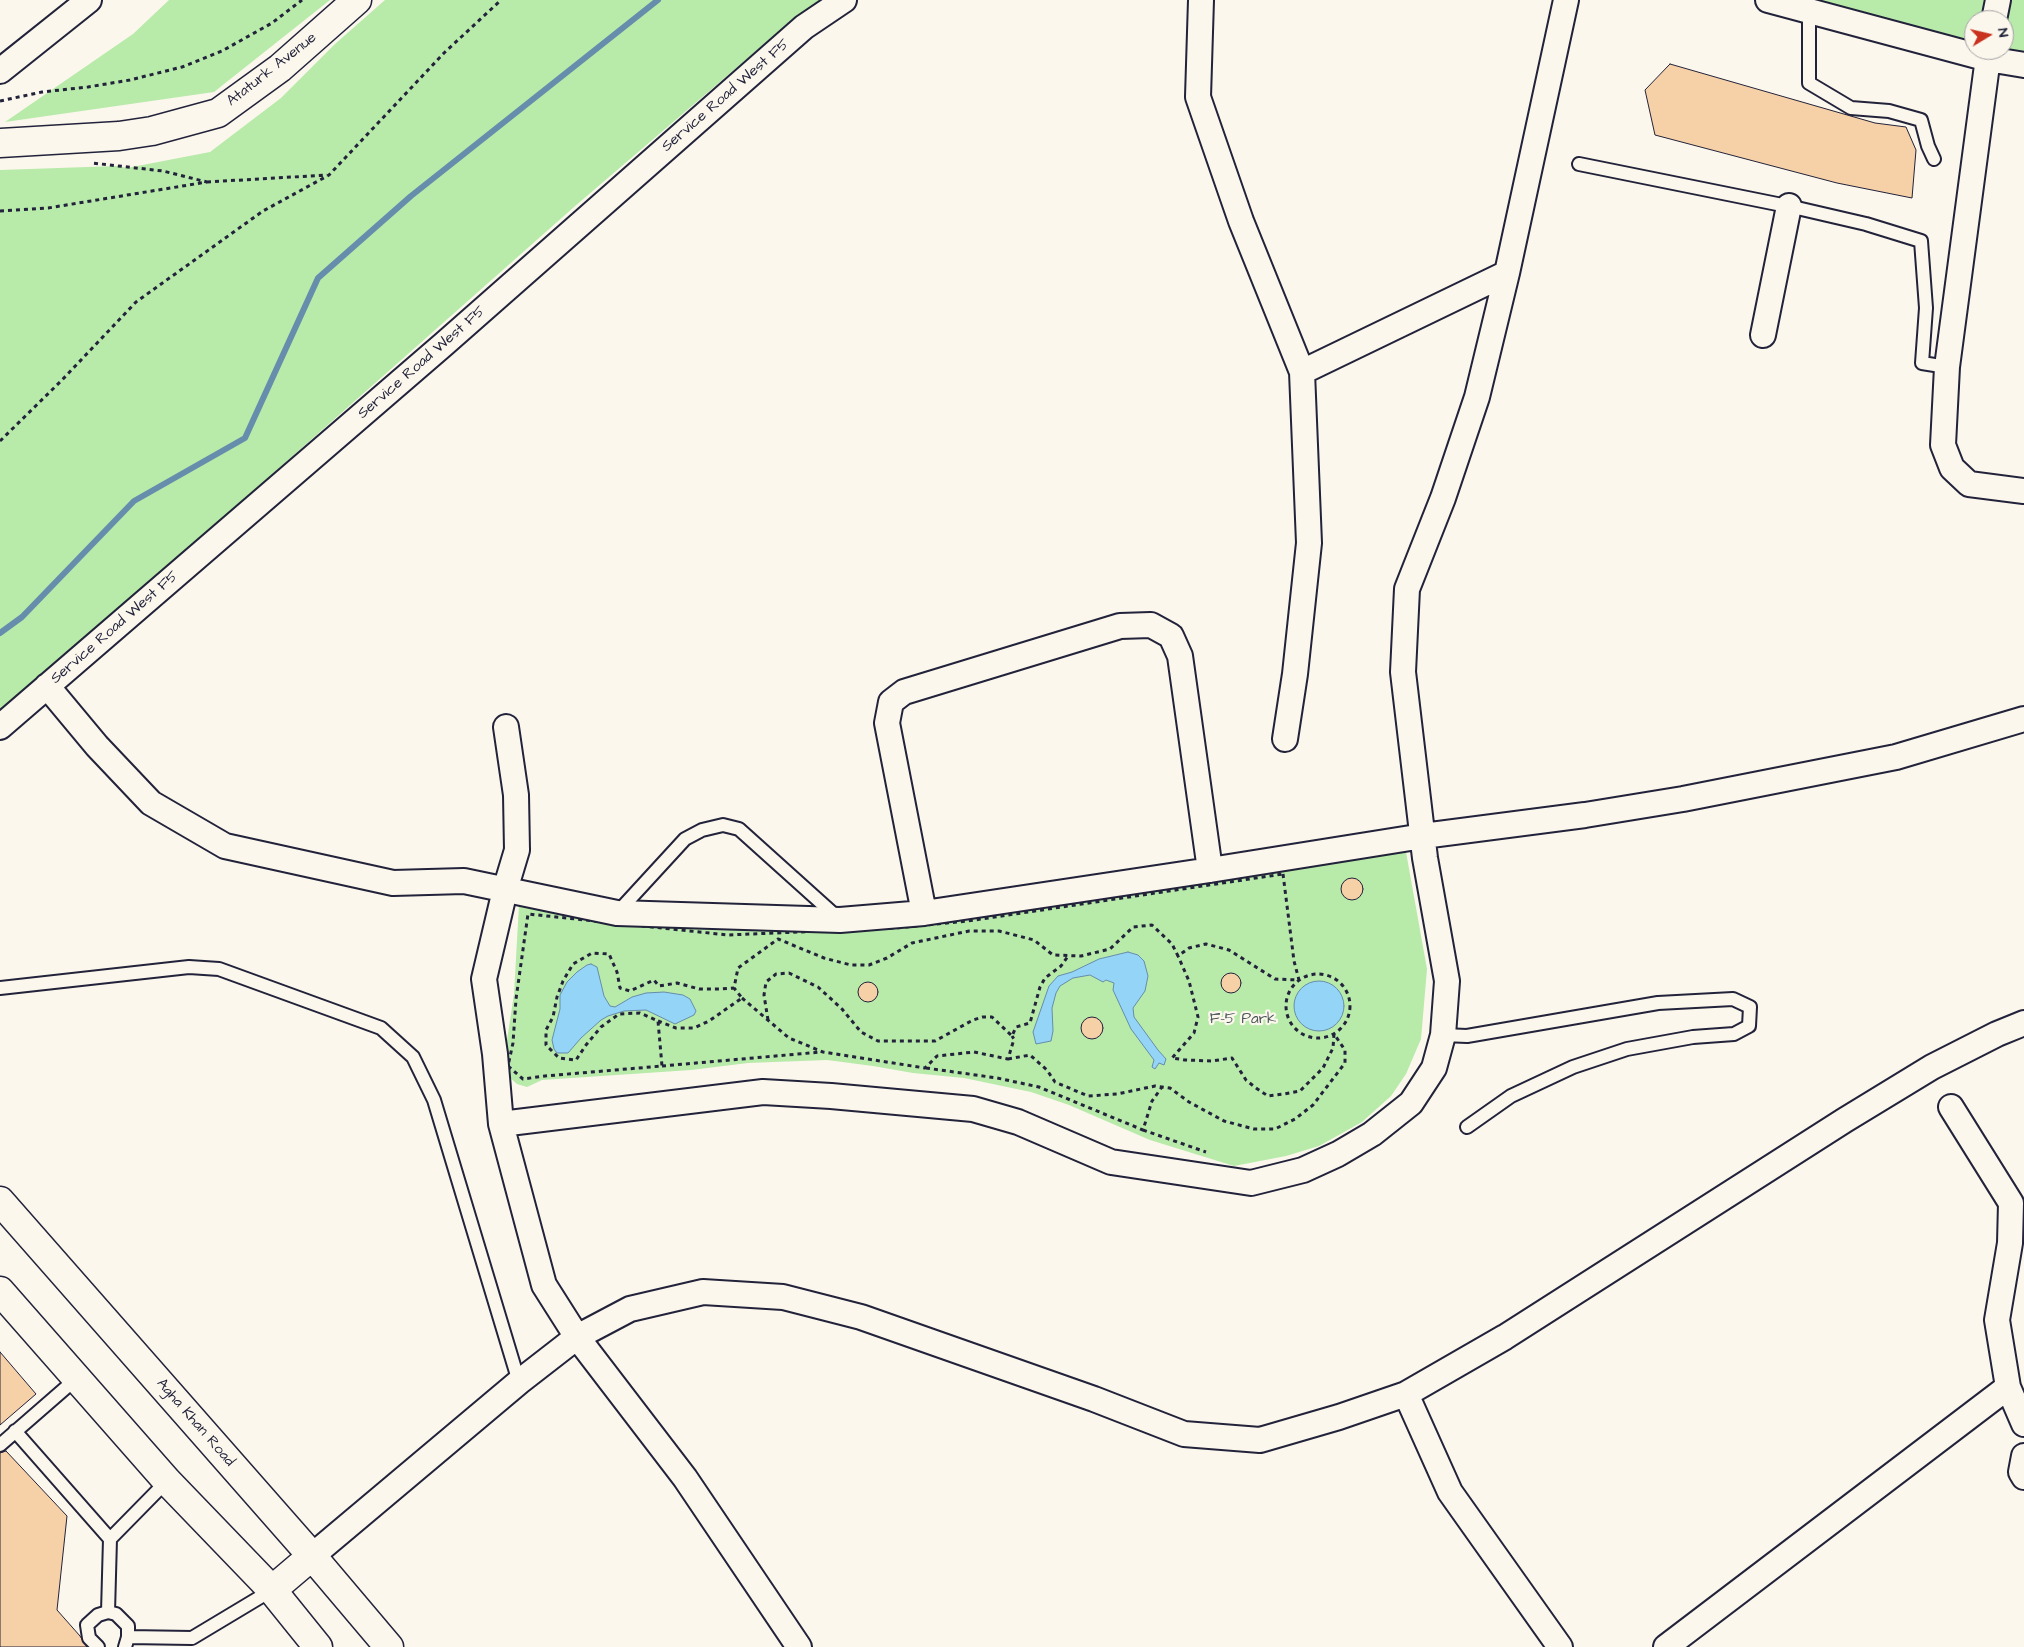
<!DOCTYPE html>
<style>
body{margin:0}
#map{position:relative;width:2024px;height:1647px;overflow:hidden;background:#fbf7ec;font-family:"Architects Daughter",sans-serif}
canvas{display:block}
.north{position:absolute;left:1964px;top:10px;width:50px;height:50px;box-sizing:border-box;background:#fbf7ec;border:1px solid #a4a2a5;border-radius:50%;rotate:81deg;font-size:14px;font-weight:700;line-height:20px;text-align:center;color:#22223b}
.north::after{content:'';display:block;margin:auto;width:18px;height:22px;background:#c8321e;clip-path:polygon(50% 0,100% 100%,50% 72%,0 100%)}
</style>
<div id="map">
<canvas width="2024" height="1647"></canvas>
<div class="north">N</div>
</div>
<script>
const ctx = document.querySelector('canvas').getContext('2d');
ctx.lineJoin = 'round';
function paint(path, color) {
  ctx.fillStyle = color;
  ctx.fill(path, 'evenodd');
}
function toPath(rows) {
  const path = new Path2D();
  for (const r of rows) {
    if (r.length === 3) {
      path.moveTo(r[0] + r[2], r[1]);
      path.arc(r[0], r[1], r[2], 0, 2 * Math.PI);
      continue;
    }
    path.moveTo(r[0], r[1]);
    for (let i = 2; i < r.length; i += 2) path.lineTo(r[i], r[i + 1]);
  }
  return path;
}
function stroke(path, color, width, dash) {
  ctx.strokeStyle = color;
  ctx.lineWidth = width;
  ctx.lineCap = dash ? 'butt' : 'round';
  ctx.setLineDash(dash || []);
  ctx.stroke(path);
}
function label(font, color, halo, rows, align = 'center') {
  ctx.font = font + ' "Architects Daughter",sans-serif';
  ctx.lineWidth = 4.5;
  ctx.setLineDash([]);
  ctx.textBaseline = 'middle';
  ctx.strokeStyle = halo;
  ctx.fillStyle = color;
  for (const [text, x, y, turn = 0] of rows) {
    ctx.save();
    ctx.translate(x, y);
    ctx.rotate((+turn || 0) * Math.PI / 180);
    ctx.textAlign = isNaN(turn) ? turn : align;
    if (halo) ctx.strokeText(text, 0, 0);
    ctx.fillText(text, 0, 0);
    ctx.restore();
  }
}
paint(toPath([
 [169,0,330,0,214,92,5,122,133,34],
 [385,0,821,0,798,15,574,207,0,715,0,170,117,166,127,168,210,152,281,98,335,44],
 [1804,0,2024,0,2024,63,2004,50,2004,20,1974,20,1974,50],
 [1406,852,1427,969,1421,1039,1406,1074,1391,1096,1362,1122,1319,1146,1286,1156,1234,1166,1150,1140,1069,1105,1031,1092,964,1078,913,1073,873,1066,827,1060,748,1063,691,1070,542,1080,527,1087,517,1084,506,1074,504,1060,514,994,519,905,708,927,879,925,1014,912]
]), '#b8eaaa');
const water = toPath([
 [1128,952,1138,955,1144,961,1148,976,1145,991,1133,1008,1134,1017,1158,1050,1166,1059,1164,1065,1159,1063,1155,1069,1152,1067,1154,1060,1131,1029,1113,990,1114,983,1106,980,1103,982,1090,975,1073,978,1060,986,1056,993,1052,1008,1053,1031,1051,1041,1036,1044,1033,1032,1049,986,1058,976,1072,972,1099,959,1128,952],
 [591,964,597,967,604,996,610,1006,615,1007,632,997,646,993,664,992,683,995,690,999,696,1011,694,1015,675,1024,646,1010,624,1011,608,1016,601,1020,581,1038,568,1053,557,1053,554,1049,552,1040,560,1009,560,995,567,982,577,972,587,965,591,964],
 [1319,1006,25]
]);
paint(water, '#94d4f6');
stroke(water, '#668dab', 1);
stroke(toPath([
 [0,633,22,617,134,501,245,438,318,278,411,196,658,0]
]), '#668dab', 6);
const building = toPath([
 [1670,64,1875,123,1906,127,1916,150,1912,198,1837,183,1655,135,1645,90,1670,64],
 [1352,889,11],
 [1231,983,10],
 [868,992,10],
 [1092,1028,11],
 [0,1352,36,1394,0,1425,0,1352],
 [6,1451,67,1516,57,1610,80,1636,87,1647,0,1647,0,1453,6,1451]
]);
paint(building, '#f6d0a6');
stroke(building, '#22223b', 1);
const lane = toPath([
 [1809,12,1809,83,1851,108,1889,111,1921,120,1928,146,1934,159],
 [1579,164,1797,208,1866,224,1921,241,1926,308,1922,363,1947,367],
 [617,913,685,839,702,830,723,825,739,829,838,918],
 [0,988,189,967,219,969,381,1028,413,1057,434,1100,519,1382],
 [1443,1035,1467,1036,1658,1003,1733,999,1750,1007,1749,1026,1734,1034,1693,1037,1627,1049,1573,1067,1511,1096,1467,1127],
 [15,1431,110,1539],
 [0,1445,77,1378],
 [108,1612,110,1539,167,1481],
 [128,1637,192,1638,272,1590],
 [98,1647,89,1638,87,1625,98,1615,108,1612,116,1614,128,1626,128,1637,125,1647]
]);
const street = toPath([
 [1201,0,1198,97,1241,221,1302,372,1309,543,1295,674,1285,739],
 [1768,0,1988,59,2024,65],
 [1994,20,1998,0],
 [1989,50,1947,367,1943,445,1952,468,1969,484,2024,491],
 [0,71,89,0],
 [1763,335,1789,206],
 [1302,372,1507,273],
 [47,686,97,746,151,803,225,846,393,883,464,881,617,913,840,920,924,913,1210,870,1423,836,1585,815,1683,799,1896,757,2024,719],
 [0,727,444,344,804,27,844,0],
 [506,727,516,795,517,850,505,890,484,979,495,1054,501,1124,544,1285,577,1337,685,1478,799,1647],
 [924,913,887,723,891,702,904,692,1120,626,1151,625,1171,636,1180,656,1210,870],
 [1951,1107,2011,1203,2010,1243,1997,1320,2008,1387,2024,1424],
 [501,1124,763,1092,831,1096,973,1109,1018,1122,1111,1162,1251,1183,1303,1170,1338,1154,1372,1134,1411,1103,1434,1068,1443,1035,1447,981,1425,858,1403,672,1407,589,1443,498,1477,397,1507,273,1566,0],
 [1406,1394,1450,1492,1560,1647],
 [2024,1456,2021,1472,2024,1477],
 [312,1556,519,1382,577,1337,630,1309,703,1292,783,1297,861,1317,1094,1399,1184,1434,1260,1440,1339,1417,1406,1394,1505,1337,1845,1120,1932,1067,1997,1034,2024,1023],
 [1666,1647,2008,1387]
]);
const secondary = toPath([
 [0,143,119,136,152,131,218,113,280,68,357,0],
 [0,1201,312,1556,389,1647],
 [0,1291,167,1481,272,1590,318,1647],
 [272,1590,312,1556]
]);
stroke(lane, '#22223b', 16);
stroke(street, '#22223b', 28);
stroke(secondary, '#22223b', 31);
stroke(toPath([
 [0,101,42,92,88,87,130,80,182,67,222,51,272,23,302,0],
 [207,182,327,175],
 [0,211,48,208,207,182,163,171,92,163],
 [0,441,62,380,136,302,263,211,329,175,444,53,501,0],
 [1283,874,1294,961,1299,980,1275,979,1229,950,1206,944,1189,948,1178,956,1172,944,1152,925,1133,927,1110,949,1081,956,1053,955,1034,940,999,931,969,931,912,943,887,958,869,965,851,965,824,958,778,939,738,968,734,988,719,989,699,989,677,983,659,986,654,980,630,991,620,988,617,972,609,954,592,953,573,964,563,981,557,997,553,1017,546,1030,546,1045,559,1058,576,1060,586,1045,601,1027,619,1014,640,1013,658,1021,662,1066,545,1076,523,1079,508,1066,513,1043,516,999,528,914,728,935,895,928,968,921,1283,874],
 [1318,1006,32],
 [742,998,789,1038,823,1052,925,1068,937,1056,974,1052,1008,1059,1014,1039,1012,1036],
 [768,1020,764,995,766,982,776,974,789,973,818,987,842,1009,861,1032,878,1041,935,1041,973,1020,983,1017,992,1017,1012,1036,1016,1027,1030,1023,1040,987,1045,978,1061,966,1068,956],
 [658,1021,676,1028,694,1028,709,1021,742,998,734,988],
 [1008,1059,1030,1055,1047,1070,1055,1082,1088,1096,1117,1094,1155,1086,1170,1088,1189,1102,1224,1121,1254,1129,1275,1129,1295,1119,1313,1105,1345,1063,1345,1050,1334,1034,1333,1048,1323,1068,1300,1091,1284,1094,1268,1096,1256,1088,1246,1080,1232,1058,1212,1061,1185,1060,1172,1058,1194,1033,1198,1017,1189,981,1178,956],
 [662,1066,821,1052],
 [926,1068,997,1078,1039,1087,1143,1130,1152,1101,1162,1087],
 [1143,1130,1206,1152]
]), '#22223b', 3, [4, 4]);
stroke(lane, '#fbf7ec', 12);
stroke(street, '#fbf7ec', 24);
stroke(secondary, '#fbf7ec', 28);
label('15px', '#22223b', '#fbf7ec', [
 ["Ataturk Avenue",272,70,-38],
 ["Service Road West F5",726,96,-41],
 ["Service Road West F5",422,363,-41],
 ["Service Road West F5",115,628,-41],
 ["Agha Khan Road",195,1423,49]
]);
label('15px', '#485457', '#fbf7ec', [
 ["F-5 Park",1243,1020]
]);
</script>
